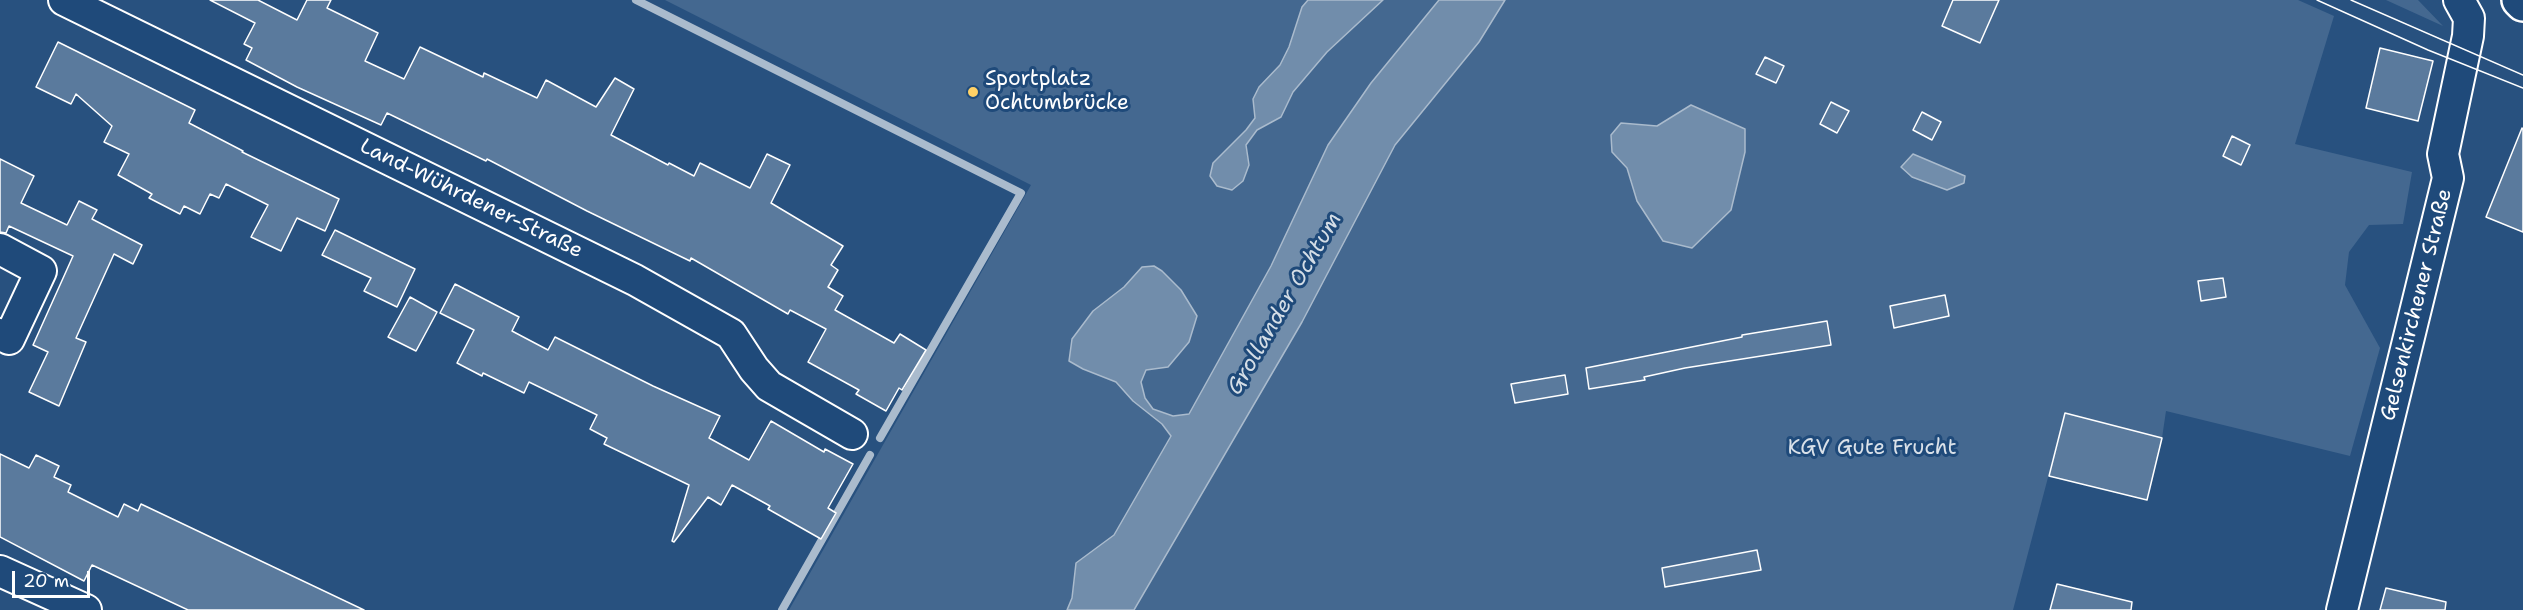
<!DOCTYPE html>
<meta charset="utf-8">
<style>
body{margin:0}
#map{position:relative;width:2523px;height:610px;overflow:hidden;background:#28517f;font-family:"Shantell Sans",sans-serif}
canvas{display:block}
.scale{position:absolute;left:12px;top:571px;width:78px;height:27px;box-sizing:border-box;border:3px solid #fff;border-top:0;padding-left:8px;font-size:18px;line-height:21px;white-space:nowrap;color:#fff;-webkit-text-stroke:4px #1f4a7a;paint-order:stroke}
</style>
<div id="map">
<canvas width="2523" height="610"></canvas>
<div class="scale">20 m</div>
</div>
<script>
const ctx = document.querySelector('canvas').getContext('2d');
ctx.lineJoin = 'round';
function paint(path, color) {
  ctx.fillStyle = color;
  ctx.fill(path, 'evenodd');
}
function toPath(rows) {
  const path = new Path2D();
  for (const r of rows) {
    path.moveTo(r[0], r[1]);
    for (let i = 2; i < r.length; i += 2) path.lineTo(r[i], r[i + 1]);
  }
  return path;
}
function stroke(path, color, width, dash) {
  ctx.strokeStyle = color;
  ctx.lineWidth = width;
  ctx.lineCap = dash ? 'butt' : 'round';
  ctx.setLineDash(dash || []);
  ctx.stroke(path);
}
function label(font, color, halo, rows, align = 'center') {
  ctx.font = font + ' "Shantell Sans",sans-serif';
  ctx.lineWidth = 6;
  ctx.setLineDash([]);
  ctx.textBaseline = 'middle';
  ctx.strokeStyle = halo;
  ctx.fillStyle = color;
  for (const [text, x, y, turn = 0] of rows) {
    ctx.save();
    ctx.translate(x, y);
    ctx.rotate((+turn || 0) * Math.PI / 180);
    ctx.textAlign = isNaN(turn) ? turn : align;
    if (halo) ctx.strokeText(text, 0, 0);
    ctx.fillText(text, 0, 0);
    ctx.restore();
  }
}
paint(toPath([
 [665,0,1308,0,1302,7,1289,47,1280,65,1259,87,1253,99,1255,117,1246,130,1213,163,1249,165,1246,145,1257,130,1281,117,1293,92,1327,52,1383,0,1439,0,1371,83,1328,145,1271,266,1189,414,1173,416,1153,409,1145,398,1141,382,1146,370,1168,366,1142,267,1124,287,1093,311,1083,369,1116,382,1133,401,1162,424,1171,435,1114,536,1076,563,1072,598,1067,610,789,610,1031,185],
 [1505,0,2298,0,2334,16,2295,144,2412,172,2403,224,2369,225,2349,252,2345,285,2380,348,2350,456,2166,411,2162,438,2065,413,2013,610,1134,610,1302,322,1395,145,1479,42],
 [1691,105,1637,201,1627,168,1621,123,1657,126],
 [2386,0,2418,0,2443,26]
]), '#446890');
const water = toPath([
 [1308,0,1383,0,1327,52,1293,92,1281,117,1257,130,1246,145,1249,165,1243,181,1232,190,1217,186,1210,176,1213,163,1246,130,1255,118,1253,99,1259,87,1280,65,1289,47,1302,7,1308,0],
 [1439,0,1505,0,1479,42,1395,145,1302,322,1134,610,1067,610,1072,598,1076,563,1114,535,1171,436,1162,424,1133,401,1116,382,1083,369,1069,361,1072,339,1093,311,1124,287,1142,267,1154,266,1162,271,1181,290,1197,316,1189,342,1168,367,1146,370,1141,382,1145,398,1153,409,1173,416,1189,414,1271,266,1328,145,1371,83,1439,0],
 [1691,105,1745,129,1745,152,1731,210,1692,248,1663,241,1637,201,1627,168,1612,152,1611,135,1621,123,1657,126,1691,105],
 [1913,154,1965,176,1964,183,1947,190,1912,177,1901,167,1913,154]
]);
paint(water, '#718dab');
stroke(water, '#aabbcd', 1.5);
stroke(toPath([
 [636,0,1021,193,880,438],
 [782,610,870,455]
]), '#aabbcd', 8);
const building = toPath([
 [210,0,258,0,297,20,307,0,331,0,327,8,378,33,365,61,404,79,420,47,483,77,484,73,537,98,546,80,596,107,615,78,634,89,611,135,668,165,669,163,694,176,700,163,750,188,767,154,790,165,771,203,843,246,831,265,838,270,828,287,843,296,835,310,894,343,900,334,926,350,902,390,899,388,886,411,856,394,859,390,808,362,826,329,790,310,788,314,691,258,690,261,587,211,487,159,486,161,387,113,381,125,297,87,246,60,252,48,244,44,255,23,210,0],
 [1953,0,1999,0,1980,43,1942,26,1953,0],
 [58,42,195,110,189,123,243,151,242,152,339,199,325,231,297,218,281,251,251,237,268,205,226,184,219,198,210,194,200,214,184,206,180,214,149,198,152,194,118,175,129,154,104,142,112,126,76,94,71,104,36,87,58,42],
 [2380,48,2433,61,2418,121,2366,108,2380,48],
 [1765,57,1784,66,1776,83,1756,74,1765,57],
 [1831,102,1849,111,1837,133,1820,124,1831,102],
 [1922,112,1941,122,1932,140,1913,130,1922,112],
 [2522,128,2523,129,2523,232,2486,217,2522,128],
 [2232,136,2250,145,2241,165,2223,156,2232,136],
 [0,159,34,176,21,203,67,225,79,201,97,210,92,219,142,245,133,264,114,254,76,338,86,342,59,406,29,392,48,352,33,345,73,256,9,226,6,233,0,232,0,159],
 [335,230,415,269,397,307,364,291,371,278,322,255,335,230],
 [2223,278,2226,297,2201,301,2198,281,2223,278],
 [455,284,519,317,512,331,548,350,555,337,653,386,720,416,709,438,749,460,771,421,824,452,825,449,853,464,828,508,836,513,821,539,768,509,770,506,732,485,721,505,708,497,674,542,672,541,689,485,604,444,607,438,590,429,597,415,529,382,524,393,483,373,482,376,457,363,474,330,440,313,455,284],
 [1945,295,1949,316,1894,328,1890,306,1945,295],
 [410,297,437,312,416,351,388,337,410,297],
 [1827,321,1831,345,1685,368,1644,377,1645,380,1589,389,1586,368,1742,337,1742,335,1827,321],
 [1565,375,1568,394,1515,403,1511,384,1565,375],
 [2065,413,2162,438,2147,500,2049,476,2065,413],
 [0,454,29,468,36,455,59,466,54,477,71,485,68,492,118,517,124,504,138,511,141,504,364,610,188,610,92,565,84,581,0,537,0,454],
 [1757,550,1761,570,1665,587,1662,568,1757,550],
 [2057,584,2132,602,2131,610,2050,610,2057,584],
 [2386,588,2446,602,2445,610,2380,610,2386,588]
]);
paint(building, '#5a7a9d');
stroke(building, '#fff', 1.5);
const minor = toPath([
 [64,0,635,280,731,334,754,369,769,386,852,434],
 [0,249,41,271,9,339,0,334],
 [0,571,86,610],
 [2342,610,2448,178,2443,154,2468,36,2469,18,2459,0]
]);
const trunk = toPath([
 [2519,0,2523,4]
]);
stroke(minor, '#fff', 34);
stroke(trunk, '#fff', 38);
stroke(minor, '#1f4a7a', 30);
stroke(trunk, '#1f4a7a', 33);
stroke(toPath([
 [2317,0,2428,50,2523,88],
 [2351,0,2523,75]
]), '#fff', 1.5);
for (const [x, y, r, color] of [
 [973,92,6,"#ffd166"]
]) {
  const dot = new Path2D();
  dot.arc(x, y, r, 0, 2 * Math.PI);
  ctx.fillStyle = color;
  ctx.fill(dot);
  stroke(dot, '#1f4a7a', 2);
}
label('21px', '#fff', '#1f4a7a', [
 ["Sportplatz",985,80],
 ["Ochtumbrücke",985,104]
], 'left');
label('21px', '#fff', '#1f4a7a', [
 ["Land-Wührdener-Straße",471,199,26],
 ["Gelsenkirchener Straße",2417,305,-76]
]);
label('21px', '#dae1e9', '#1f4a7a', [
 ["KGV Gute Frucht",1872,449]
]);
label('italic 22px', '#d4dde6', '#1f4a7a', [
 ["Grollander Ochtum",1285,304,-60]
]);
</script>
